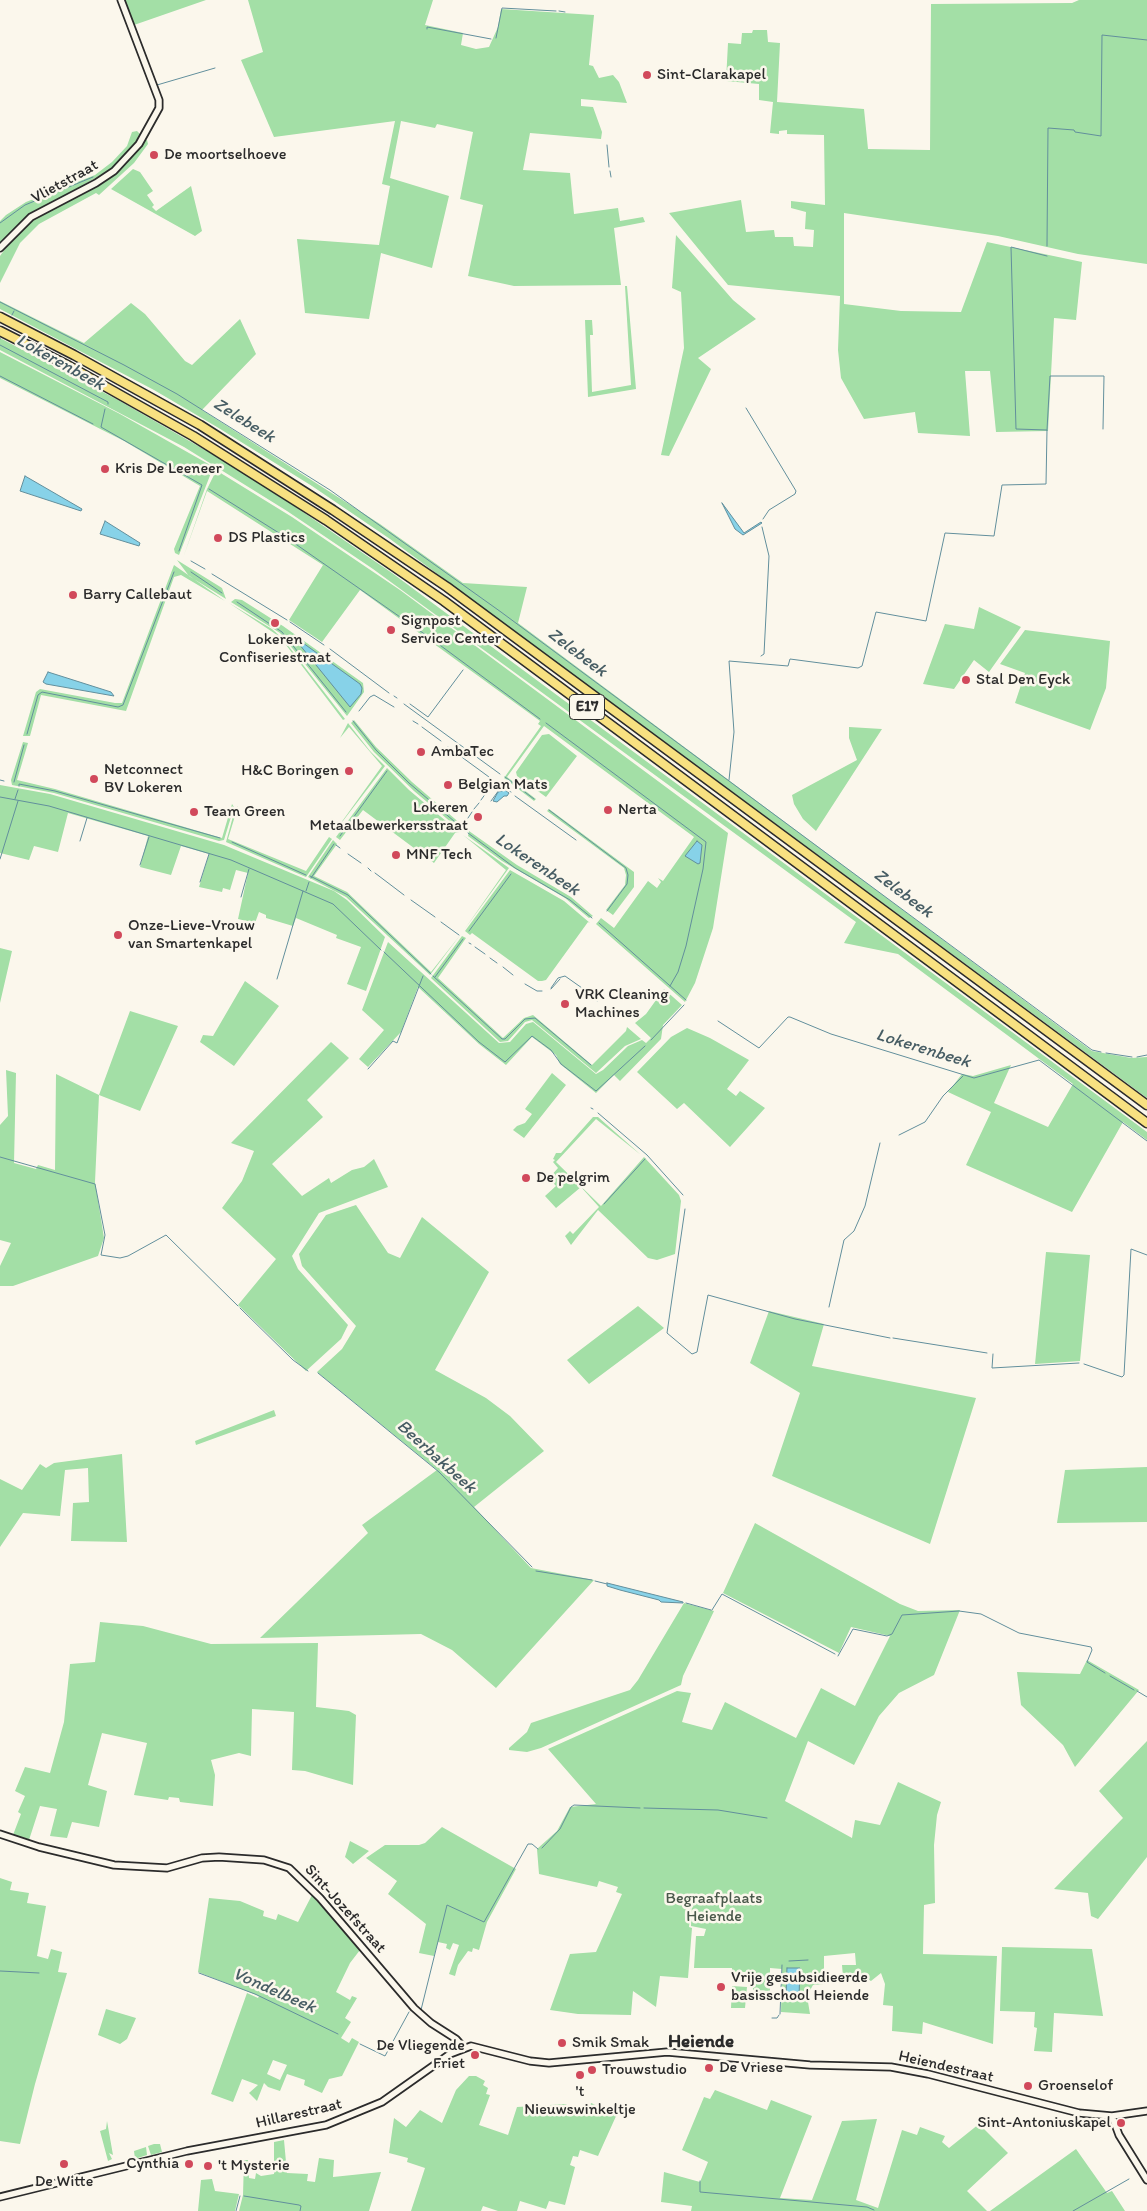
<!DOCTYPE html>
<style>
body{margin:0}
canvas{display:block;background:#fbf7ec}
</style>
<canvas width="1147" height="2211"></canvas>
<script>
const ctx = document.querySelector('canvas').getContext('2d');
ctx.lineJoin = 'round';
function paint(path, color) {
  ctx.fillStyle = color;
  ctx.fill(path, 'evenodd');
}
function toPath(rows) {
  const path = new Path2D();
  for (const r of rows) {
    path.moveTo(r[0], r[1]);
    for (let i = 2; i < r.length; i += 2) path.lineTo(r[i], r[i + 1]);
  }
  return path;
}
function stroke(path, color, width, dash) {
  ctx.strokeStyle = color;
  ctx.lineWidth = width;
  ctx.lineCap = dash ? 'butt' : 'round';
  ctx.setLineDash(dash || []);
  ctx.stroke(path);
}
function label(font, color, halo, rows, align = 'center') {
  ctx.font = font + ' Itim,sans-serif';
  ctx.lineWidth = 5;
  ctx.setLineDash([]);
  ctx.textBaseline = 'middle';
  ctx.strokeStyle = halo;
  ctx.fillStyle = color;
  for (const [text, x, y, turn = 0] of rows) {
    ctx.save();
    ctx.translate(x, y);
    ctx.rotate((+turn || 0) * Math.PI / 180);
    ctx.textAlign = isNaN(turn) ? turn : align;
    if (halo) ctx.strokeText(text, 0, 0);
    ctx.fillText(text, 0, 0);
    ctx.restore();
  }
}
paint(toPath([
 [124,0,206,0,134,25],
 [248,0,433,0,425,25,463,33,461,45,476,49,489,47,498,27,501,9,594,15,589,65,593,66,599,78,613,75,619,82,627,103,581,99,581,106,593,107,602,132,601,139,530,133,523,170,570,173,574,214,618,208,620,221,643,217,645,222,614,228,621,285,514,286,468,276,483,205,460,199,473,132,437,124,435,128,401,121,390,178,449,196,432,268,381,253,369,319,305,313,297,239,379,245,390,186,382,184,395,121,274,137,241,60,263,52],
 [1079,0,1147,0,1147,264,1078,254,998,236,844,213,844,304,901,311,961,312,987,242,1082,262,1076,320,1054,318,1048,431,996,432,990,371,965,371,970,436,918,433,915,412,864,419,841,378,838,350,840,296,728,285,669,213,741,200,746,232,774,230,775,237,793,237,794,246,813,247,814,230,805,229,806,212,791,208,791,201,825,205,824,135,787,134,787,130,779,131,779,134,770,133,773,102,759,100,759,84,726,81,728,43,741,44,742,33,752,33,753,30,767,30,768,42,780,43,777,102,864,109,868,149,930,150,931,4,1072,3],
 [137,131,141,135,134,146,111,169,24,219,0,244,0,221,6,215,26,202,95,175,112,162,127,146,132,132],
 [144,140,147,140,148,144,134,163,99,195,96,193,39,224,20,243,0,283,0,256,10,242,34,219,113,175,132,157],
 [133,169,140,172,153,191,147,195,154,205,152,207,156,211,191,186,202,231,195,236,111,189],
 [676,235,733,300,756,319,698,358,711,369,669,456,661,455,684,348,681,292,672,288],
 [625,286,627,286,636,389,588,397,585,320,592,320,593,335,590,335,592,392,631,385],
 [0,301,84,343,131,303,145,314,185,361,192,365,240,319,256,354,202,410,380,524,463,583,527,587,518,623,1092,1051,1131,1058,1147,1057,1147,1098,390,539,312,486,217,427,154,390,0,309],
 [0,338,118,400,219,458,284,499,392,573,1147,1132,1147,1140,1123,1122,1072,1212,966,1165,991,1112,948,1092,962,1074,973,1076,1011,1065,994,1103,1048,1127,1073,1084,898,954,844,943,856,922,373,569,287,511,184,447,0,350],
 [0,352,120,414,212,466,211,473,179,555,175,553,174,549,200,486,124,441,0,378],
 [219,472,292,517,400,590,728,833,713,928,695,983,685,1002,596,924,601,918,614,928,648,881,657,888,661,882,658,878,663,881,694,837,544,726,507,777,536,799,534,801,504,778,541,726,538,724,540,721,360,590,322,642,289,620,323,565,207,491,183,558,207,489,214,475],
 [177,560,222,588,226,599,189,576],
 [174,565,225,601,181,575,174,577,126,711,41,695,30,736,23,736,36,692,40,689,115,703,122,703],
 [235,599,242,600,283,626,363,683,364,692,347,716,280,633,231,602],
 [229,603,272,629,283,639,345,719,343,720,280,637],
 [979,607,1021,627,989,672,974,660,954,689,923,684,945,624,974,629],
 [1025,630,1110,641,1106,688,1090,730,1015,703,1025,673,1000,664],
 [354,720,376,747,412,782,462,825,459,829,414,791,374,752,351,723],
 [348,723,370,751,385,766,333,834,382,766,349,727,340,738],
 [849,727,882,729,816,831,803,819,794,804,792,795,857,760,849,738],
 [549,734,577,756,546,797,517,776,516,772,542,735],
 [23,742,28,743,17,780,55,789,222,838,232,804,234,807,224,840,219,841,54,793,12,785,11,780],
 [387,768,409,790,459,832,455,833,434,863,363,810,340,840,336,837],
 [0,785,50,794,224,845,334,891,347,900,385,937,366,991,347,984,361,947,336,938,337,935,296,918,293,926,266,918,266,915,259,912,255,923,238,919,248,873,236,870,230,890,223,888,222,892,199,887,209,854,181,846,171,875,140,867,148,836,68,813,58,852,34,846,29,860,0,853],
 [238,806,228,839,306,871,329,837,332,839,306,877,226,842,235,809],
 [549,809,634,872,634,887,613,915,606,910,625,885,626,875,624,868,547,811],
 [469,831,517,865,571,897,593,916,589,918,565,898,502,861,468,836],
 [463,835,509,868,464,930,506,870],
 [333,840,337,844,314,876,347,892,431,972,461,934,430,975,346,897,308,877],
 [510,870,564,901,590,923,588,922,546,980,542,981,538,981,472,933,470,935,465,931],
 [462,936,466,938,438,978,503,1038,524,1018,533,1015,592,1065,626,1031,627,1027,641,1039,625,1046,596,1073,532,1020,525,1022,508,1041,500,1042,431,978],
 [388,942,499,1043,510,1042,526,1024,533,1022,596,1074,603,1070,628,1046,642,1040,646,1043,651,1038,635,1023,646,1014,664,989,682,1005,663,1025,661,1039,620,1081,614,1075,596,1093,560,1064,556,1055,532,1037,506,1065,479,1044,418,987,401,1032,368,1067,359,1059,384,1030,362,1010],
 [0,948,12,951,0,1003],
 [245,981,279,1006,234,1066,200,1042,203,1035,213,1036],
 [130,1011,178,1026,140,1111,99,1095,95,1182,104,1238,98,1256,13,1286,0,1286,0,1266,11,1243,0,1240,0,1125,8,1116,6,1070,16,1073,14,1163,36,1169,38,1165,55,1170,56,1074,99,1095],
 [687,1028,710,1038,749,1060,727,1089,736,1096,740,1091,765,1108,730,1147,684,1103,677,1109,637,1072,671,1037],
 [331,1042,349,1058,307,1100,323,1117,272,1164,302,1196,329,1178,331,1183,352,1170,364,1167,374,1159,388,1187,319,1213,292,1256,298,1269,348,1325,341,1339,306,1371,238,1305,276,1259,222,1208,242,1181,254,1151,231,1143],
 [552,1073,566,1085,524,1138,513,1130,517,1126,525,1123,532,1114,525,1109],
 [593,1117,598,1117,641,1155,596,1119,556,1162,601,1206,644,1157,679,1195,681,1201,675,1254,657,1260,648,1258,598,1210,571,1245,565,1236,570,1231,573,1234,599,1207,581,1187,556,1208,545,1196,556,1186,549,1178,558,1168,553,1162,555,1160,553,1159,556,1153,561,1153],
 [356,1205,388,1253,400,1258,422,1217,489,1272,435,1370,486,1398,510,1416,544,1451,474,1507,531,1568,594,1580,496,1688,452,1650,421,1634,260,1638,368,1533,362,1525,437,1470,317,1372,342,1349,356,1326,302,1266,299,1254,326,1215],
 [1046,1252,1090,1255,1080,1361,1035,1364],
 [638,1306,664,1328,589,1384,567,1360],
 [769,1311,824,1324,812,1366,976,1398,930,1544,772,1476,800,1393,750,1363],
 [274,1410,276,1416,196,1445,195,1441],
 [122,1454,127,1542,71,1541,73,1503,89,1502,88,1468,65,1470,60,1516,23,1513,0,1547,0,1479,22,1490,40,1464,46,1468,54,1463],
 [1147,1467,1147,1522,1057,1523,1065,1470],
 [755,1523,900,1604,918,1611,960,1610,934,1675,899,1693,879,1716,854,1765,808,1741,785,1801,852,1838,855,1820,880,1825,898,1782,941,1802,937,1815,934,1845,935,1903,924,1905,923,1954,997,1956,993,2044,923,2022,922,2034,892,2031,893,2006,883,2005,885,1984,881,1973,871,1981,860,1975,843,1977,842,1965,856,1965,855,1953,824,1956,824,1984,813,1985,807,1996,810,2014,781,2012,782,1969,770,1968,770,1991,753,1990,752,1972,732,1972,732,1968,694,1968,696,1936,704,1936,706,1929,691,1926,692,1900,689,1927,692,1928,688,1978,660,1976,656,2007,633,1991,631,2015,578,2014,550,2010,570,1954,596,1952,622,1894,616,1892,618,1887,599,1881,597,1887,539,1874,537,1849,557,1831,570,1807,596,1804,548,1749,677,1691,691,1693,682,1722,712,1730,725,1702,796,1738,821,1688,855,1706,890,1636,851,1627,839,1653,723,1593],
 [684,1603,714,1611,683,1676,681,1685,541,1748,527,1752,509,1750,509,1748,527,1732,531,1723,630,1690,638,1680],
 [100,1622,143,1626,211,1644,318,1643,316,1707,349,1711,356,1715,353,1785,305,1771,292,1770,294,1712,252,1709,251,1756,239,1753,211,1760,215,1775,213,1806,180,1802,179,1798,169,1797,168,1800,134,1795,147,1743,102,1733,88,1785,107,1791,99,1827,72,1822,67,1838,50,1836,57,1809,40,1806,29,1840,13,1835,21,1814,18,1812,25,1796,15,1791,25,1767,50,1773,64,1722,70,1664,95,1662],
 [1087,1660,1139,1690,1075,1767,1063,1745,1021,1705,1017,1672,1080,1674],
 [1147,1741,1147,1857,1098,1919,1091,1916,1088,1893,1054,1889,1123,1818,1099,1791],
 [442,1827,516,1869,487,1922,479,1950,473,1948,472,1952,468,1951,458,1965,455,1976,449,1974,459,1945,453,1943,450,1950,446,1948,447,1944,438,1942,434,1956,419,1953,426,1924,388,1894,397,1881,366,1858,385,1845,419,1845,425,1843],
 [350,1841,369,1851,353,1864,345,1857],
 [0,1878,12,1882,10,1890,29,1893,27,1903,46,1906,37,1956,48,1959,51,1949,62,1952,58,1972,67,1973,35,2084,20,2144,0,2141],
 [312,1895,360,1950,350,1963,336,1992,350,2000,352,1996,357,1998,345,2018,351,2022,341,2038,349,2043,352,2038,359,2042,342,2076,329,2079,322,2093,304,2085,305,2080,287,2074,280,2091,268,2087,264,2083,257,2101,249,2093,258,2085,242,2079,233,2102,211,2094,247,1993,258,1998,259,1996,198,1972,209,1898,240,1901,264,1911,263,1916,276,1920,278,1914,298,1922],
 [273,2060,287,2065,280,2080,267,2074],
 [1002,1947,1092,1949,1103,2016,1054,2013,1052,2052,1034,2051,1037,2028,1034,2027,1035,2012,1000,2011],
 [732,1986,747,1987,745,2008,731,2008],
 [106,2009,136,2018,127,2039,120,2044,98,2035],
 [469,2076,476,2076,485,2081,483,2085,488,2088,486,2094,490,2095,479,2125,508,2135,517,2107,566,2104,571,2112,576,2116,588,2115,591,2103,617,2114,598,2156,580,2150,578,2157,573,2156,570,2165,575,2167,565,2205,549,2201,546,2209,520,2201,517,2211,498,2211,483,2206,481,2211,411,2211,425,2168,407,2162,408,2158,389,2153,394,2118,406,2127,420,2110,442,2123,456,2090],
 [715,2090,767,2110,771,2100,812,2116,780,2198,812,2200,842,2121,877,2119,856,2200,878,2208,902,2130,917,2135,920,2127,945,2136,942,2142,949,2148,979,2124,1008,2153,967,2191,987,2211,691,2211,692,2206,661,2202,664,2172,700,2182,708,2162,682,2150,704,2097,710,2099],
 [107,2121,113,2155,109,2153,106,2141,109,2153,112,2159,108,2161,100,2131,106,2129],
 [284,2140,287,2173,308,2174,307,2181,315,2182,319,2158,334,2160,333,2177,381,2172,369,2211,239,2211,243,2195,244,2160,248,2160,249,2178,255,2179,256,2173,261,2176,274,2174,274,2142],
 [154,2144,160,2144,162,2152,151,2155,148,2146],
 [146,2147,147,2155,135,2159,134,2151],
 [1076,2149,1107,2193,1112,2191,1125,2211,990,2211],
 [212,2179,215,2191,239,2194,235,2211,198,2211,201,2180]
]), '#a3dfa6');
const water = toPath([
 [25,476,82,509,81,511,20,491,25,476],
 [722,503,744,533,761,522,762,523,743,535,735,529,722,503],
 [105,521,140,543,139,546,100,534,105,521],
 [303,643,360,684,362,688,361,694,350,707,299,644,303,643],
 [48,672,111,692,114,696,46,684,43,682,48,672],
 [505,790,509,793,507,796,504,796,497,802,493,801,498,792,505,790],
 [697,841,702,845,700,863,698,864,685,856,697,841],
 [607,1583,683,1602,683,1603,661,1602,659,1600,620,1590,607,1586,607,1583],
 [787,1968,800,1968,799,1997,796,1993,790,1993,788,1997,786,1996,787,1968]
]);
paint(water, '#87d2e8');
stroke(water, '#628f9c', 1);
stroke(toPath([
 [559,11,565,12],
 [427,29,427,27,491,39],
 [496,38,502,8,556,11],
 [151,72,157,85,215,68],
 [607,145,609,167],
 [610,171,611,177],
 [0,223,25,205,93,177],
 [1047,246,1048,128,1074,130,1075,132,1101,136,1102,35,1147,40],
 [0,302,124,365,177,394,330,490,501,612,1092,1050,1101,1052],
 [12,315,14,311],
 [0,339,0,338],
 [0,345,108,402,108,404],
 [0,376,93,424],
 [746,408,796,491,795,494,769,510,763,519],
 [105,409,101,427,202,485,179,551],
 [1047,430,1050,376,1104,376,1103,429],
 [209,489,287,538,433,640,540,719],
 [191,561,205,569],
 [191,572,222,593],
 [212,574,287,620],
 [237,602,282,632,346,712],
 [290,622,324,645],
 [330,649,389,693],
 [761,656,764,654,769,556,762,527],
 [394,696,397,698],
 [404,704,500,774],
 [410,704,428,717,463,670],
 [359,711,370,697,374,695,394,707],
 [353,721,376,750,409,783,461,827],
 [413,721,418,724],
 [546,723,706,842,703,869,686,946,678,972,670,986],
 [422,727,441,741],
 [27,734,38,695,42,692,118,707,123,705,174,572],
 [448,747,489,777,492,784,488,790],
 [505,777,534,799],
 [0,780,4,781],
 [729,780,734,732,729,661,788,666,790,659,858,668,862,666,876,612,926,621,945,533,994,536,1002,485,1046,484,1047,430,1016,429,1011,247,1047,256],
 [14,782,24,745],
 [19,786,19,784,55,791,220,838],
 [515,796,576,840],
 [0,797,49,806,231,860,333,904,381,950],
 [15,799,18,790],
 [481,800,486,793],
 [491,801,499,790,506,789,511,792],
 [474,809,479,803],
 [549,810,626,868,628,875,627,884,607,911],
 [468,818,472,812],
 [464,823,465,822],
 [468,833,515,868,570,900,592,918],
 [340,836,387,771],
 [80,841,87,818],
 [232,842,306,875],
 [336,845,340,848],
 [348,854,361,863],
 [0,859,18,801],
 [140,865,149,837],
 [368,868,371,871],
 [375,873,404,895],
 [310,876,348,895,431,974],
 [311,878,334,844],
 [200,882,209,854],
 [306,891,309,882],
 [241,897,249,869],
 [411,900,435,917],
 [441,922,459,935],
 [599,923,686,1000],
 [469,931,511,874],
 [469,943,471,944],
 [475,947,485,954],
 [384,952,479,1042,505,1062,532,1036,551,1050,561,1064,596,1091,645,1046],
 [490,958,497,963],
 [503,967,513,975],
 [433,976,502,1039,505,1039,525,1019,535,1018,591,1065],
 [435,977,463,939],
 [277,979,303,891],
 [525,984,537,991,542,991],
 [551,988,558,978,565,976,582,988],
 [551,989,560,979],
 [585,991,597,1001],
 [718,1021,759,1048,788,1017,790,1017,831,1034,974,1078,1039,1060,1147,1141],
 [651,1040,684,1005],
 [1106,1053,1132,1057],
 [1137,1057,1147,1055],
 [368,1069,393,1041,397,1043,423,976],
 [591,1108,593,1109],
 [598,1113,647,1155,683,1195],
 [899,1135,925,1122,943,1096,963,1076],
 [0,1157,95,1184,105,1235,101,1255,120,1258,128,1256,166,1235,238,1306],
 [604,1204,645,1159],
 [685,1209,667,1333,692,1354,697,1352,708,1295,795,1319,890,1338],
 [829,1307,844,1240,854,1231,865,1206,880,1143],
 [240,1308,293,1360,308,1371],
 [893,1338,987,1353],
 [993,1354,992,1368,1079,1363],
 [1084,1364,1122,1377,1124,1375,1131,1249,1147,1255],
 [318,1373,439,1472,532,1567],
 [536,1571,592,1580],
 [595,1581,607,1584],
 [686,1603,711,1610],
 [712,1610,722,1594,835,1654],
 [838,1656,853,1629,887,1636,892,1634,902,1615,959,1611,981,1614,1019,1633,1091,1647,1092,1650,1087,1662,1105,1673],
 [1110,1676,1134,1690],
 [1137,1691,1147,1697],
 [644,1808,718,1810,767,1818],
 [542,1848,560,1829,571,1807,574,1805,640,1808],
 [789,1961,808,1960],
 [0,1971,39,1973],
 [199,1973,255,1994,338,2034],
 [421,2010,447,1905,484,1922,528,1844,532,1844,538,1849],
 [780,2014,782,1965],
 [772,2018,777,2018,779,2015],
 [360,2044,385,2056,409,2012],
 [700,2181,700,2192,867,2207,874,2210],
 [244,2196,299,2205,301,2206,300,2211],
 [236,2211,240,2196],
 [1073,2211,1129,2179]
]), '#628f9c', 1);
const secondary = toPath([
 [0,248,31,217,96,183,114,171,139,144,159,108,159,100,121,0],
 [0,1834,39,1847,114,1865,167,1868,202,1858,219,1857,264,1860,289,1868,320,1898,414,2008,431,2023,456,2039,463,2047],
 [1112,2116,1119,2135,1147,2180],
 [0,2197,187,2151,326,2125,382,2102,450,2054,471,2046,530,2061,549,2063,667,2052,810,2065,891,2067,928,2074,1079,2113,1112,2116,1147,2111]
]);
const highway = toPath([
 [0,317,74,355,200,425,333,510,447,587,1147,1105],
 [0,331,69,366,193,436,326,520,444,601,1147,1123]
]);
stroke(secondary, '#2b2b2b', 9);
stroke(highway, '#2b2b2b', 11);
stroke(secondary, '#fbf7ec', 5.5);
stroke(highway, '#f8e181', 8);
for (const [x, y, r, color] of [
 [647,75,5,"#d1495b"],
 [154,155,5,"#d1495b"],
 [105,469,5,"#d1495b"],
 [218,538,5,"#d1495b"],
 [73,595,5,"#d1495b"],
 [275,623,5,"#d1495b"],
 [391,630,5,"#d1495b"],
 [966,680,5,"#d1495b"],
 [421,752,5,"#d1495b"],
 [349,771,5,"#d1495b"],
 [94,779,5,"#d1495b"],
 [448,785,5,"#d1495b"],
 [608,810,5,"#d1495b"],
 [194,812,5,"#d1495b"],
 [478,817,5,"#d1495b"],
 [396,855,5,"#d1495b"],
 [118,935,5,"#d1495b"],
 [565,1004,5,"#d1495b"],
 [526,1178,5,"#d1495b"],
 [721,1987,5,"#d1495b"],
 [562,2043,5,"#d1495b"],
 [475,2055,5,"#d1495b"],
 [709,2068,5,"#d1495b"],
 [592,2070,5,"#d1495b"],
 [580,2075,5,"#d1495b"],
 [1028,2086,5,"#d1495b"],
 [1121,2123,5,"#d1495b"],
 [64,2164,5,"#d1495b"],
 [189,2164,5,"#d1495b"],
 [208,2166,5,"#d1495b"]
]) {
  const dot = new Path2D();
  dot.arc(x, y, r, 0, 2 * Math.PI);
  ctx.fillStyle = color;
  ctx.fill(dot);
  stroke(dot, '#fbf7ec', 2);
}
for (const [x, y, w] of [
 [587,707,35]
]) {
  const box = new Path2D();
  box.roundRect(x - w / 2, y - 12.5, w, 25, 4);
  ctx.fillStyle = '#fbf7ec';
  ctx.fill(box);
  stroke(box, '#2b2b2b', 1);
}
label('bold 15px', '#2b2b2b', null, [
 ["E17",587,707]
]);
label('16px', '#2b2b2b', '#fbf7ec', [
 ["Sint-Clarakapel",657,75],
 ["De moortselhoeve",164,155],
 ["Kris De Leeneer",115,469],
 ["DS Plastics",228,538],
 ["Barry Callebaut",83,595],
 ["Signpost",401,621],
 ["Service Center",401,639],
 ["Lokeren",275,640,"center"],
 ["Confiseriestraat",275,658,"center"],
 ["Stal Den Eyck",976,680],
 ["AmbaTec",431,752],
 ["Netconnect",104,770],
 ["BV Lokeren",104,788],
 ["H&C Boringen",339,771,"right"],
 ["Belgian Mats",458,785],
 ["Lokeren",468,808,"right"],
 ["Metaalbewerkersstraat",468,826,"right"],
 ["Nerta",618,810],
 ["Team Green",204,812],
 ["MNF Tech",406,855],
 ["Onze-Lieve-Vrouw",128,926],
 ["van Smartenkapel",128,944],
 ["VRK Cleaning",575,995],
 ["Machines",575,1013],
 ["De pelgrim",536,1178],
 ["Vrije gesubsidieerde",731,1978],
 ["basisschool Heiende",731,1996],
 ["Smik Smak",572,2043],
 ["De Vliegende",465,2046,"right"],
 ["Friet",465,2064,"right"],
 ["De Vriese",719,2068],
 ["Trouwstudio",602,2070],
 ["Groenselof",1038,2086],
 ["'t",580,2092,"center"],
 ["Nieuwswinkeltje",580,2110,"center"],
 ["Sint-Antoniuskapel",1111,2123,"right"],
 ["Cynthia",179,2164,"right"],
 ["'t Mysterie",218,2166],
 ["De Witte",64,2182,"center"]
], 'left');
label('16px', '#2b2b2b', '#fbf7ec', [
 ["Vlietstraat",65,182,-29],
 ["Sint-Jozefstraat",345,1909,48],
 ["Heiendestraat",946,2067,13],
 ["Hillarestraat",299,2114,-13]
]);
label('16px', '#49584a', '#fbf7ec', [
 ["Begraafplaats",714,1899],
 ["Heiende",714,1917]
]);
label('italic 18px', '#475d64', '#fbf7ec', [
 ["Lokerenbeek",60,363,29],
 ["Zelebeek",244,421,32],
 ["Zelebeek",577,653,37],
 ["Lokerenbeek",537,865,34],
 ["Zelebeek",903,894,37],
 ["Lokerenbeek",923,1049,17],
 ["Beerbakbeek",436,1457,42],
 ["Vondelbeek",274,1991,24]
]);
label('bold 19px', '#2b2b2b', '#fbf7ec', [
 ["Heiende",701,2042]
]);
</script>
